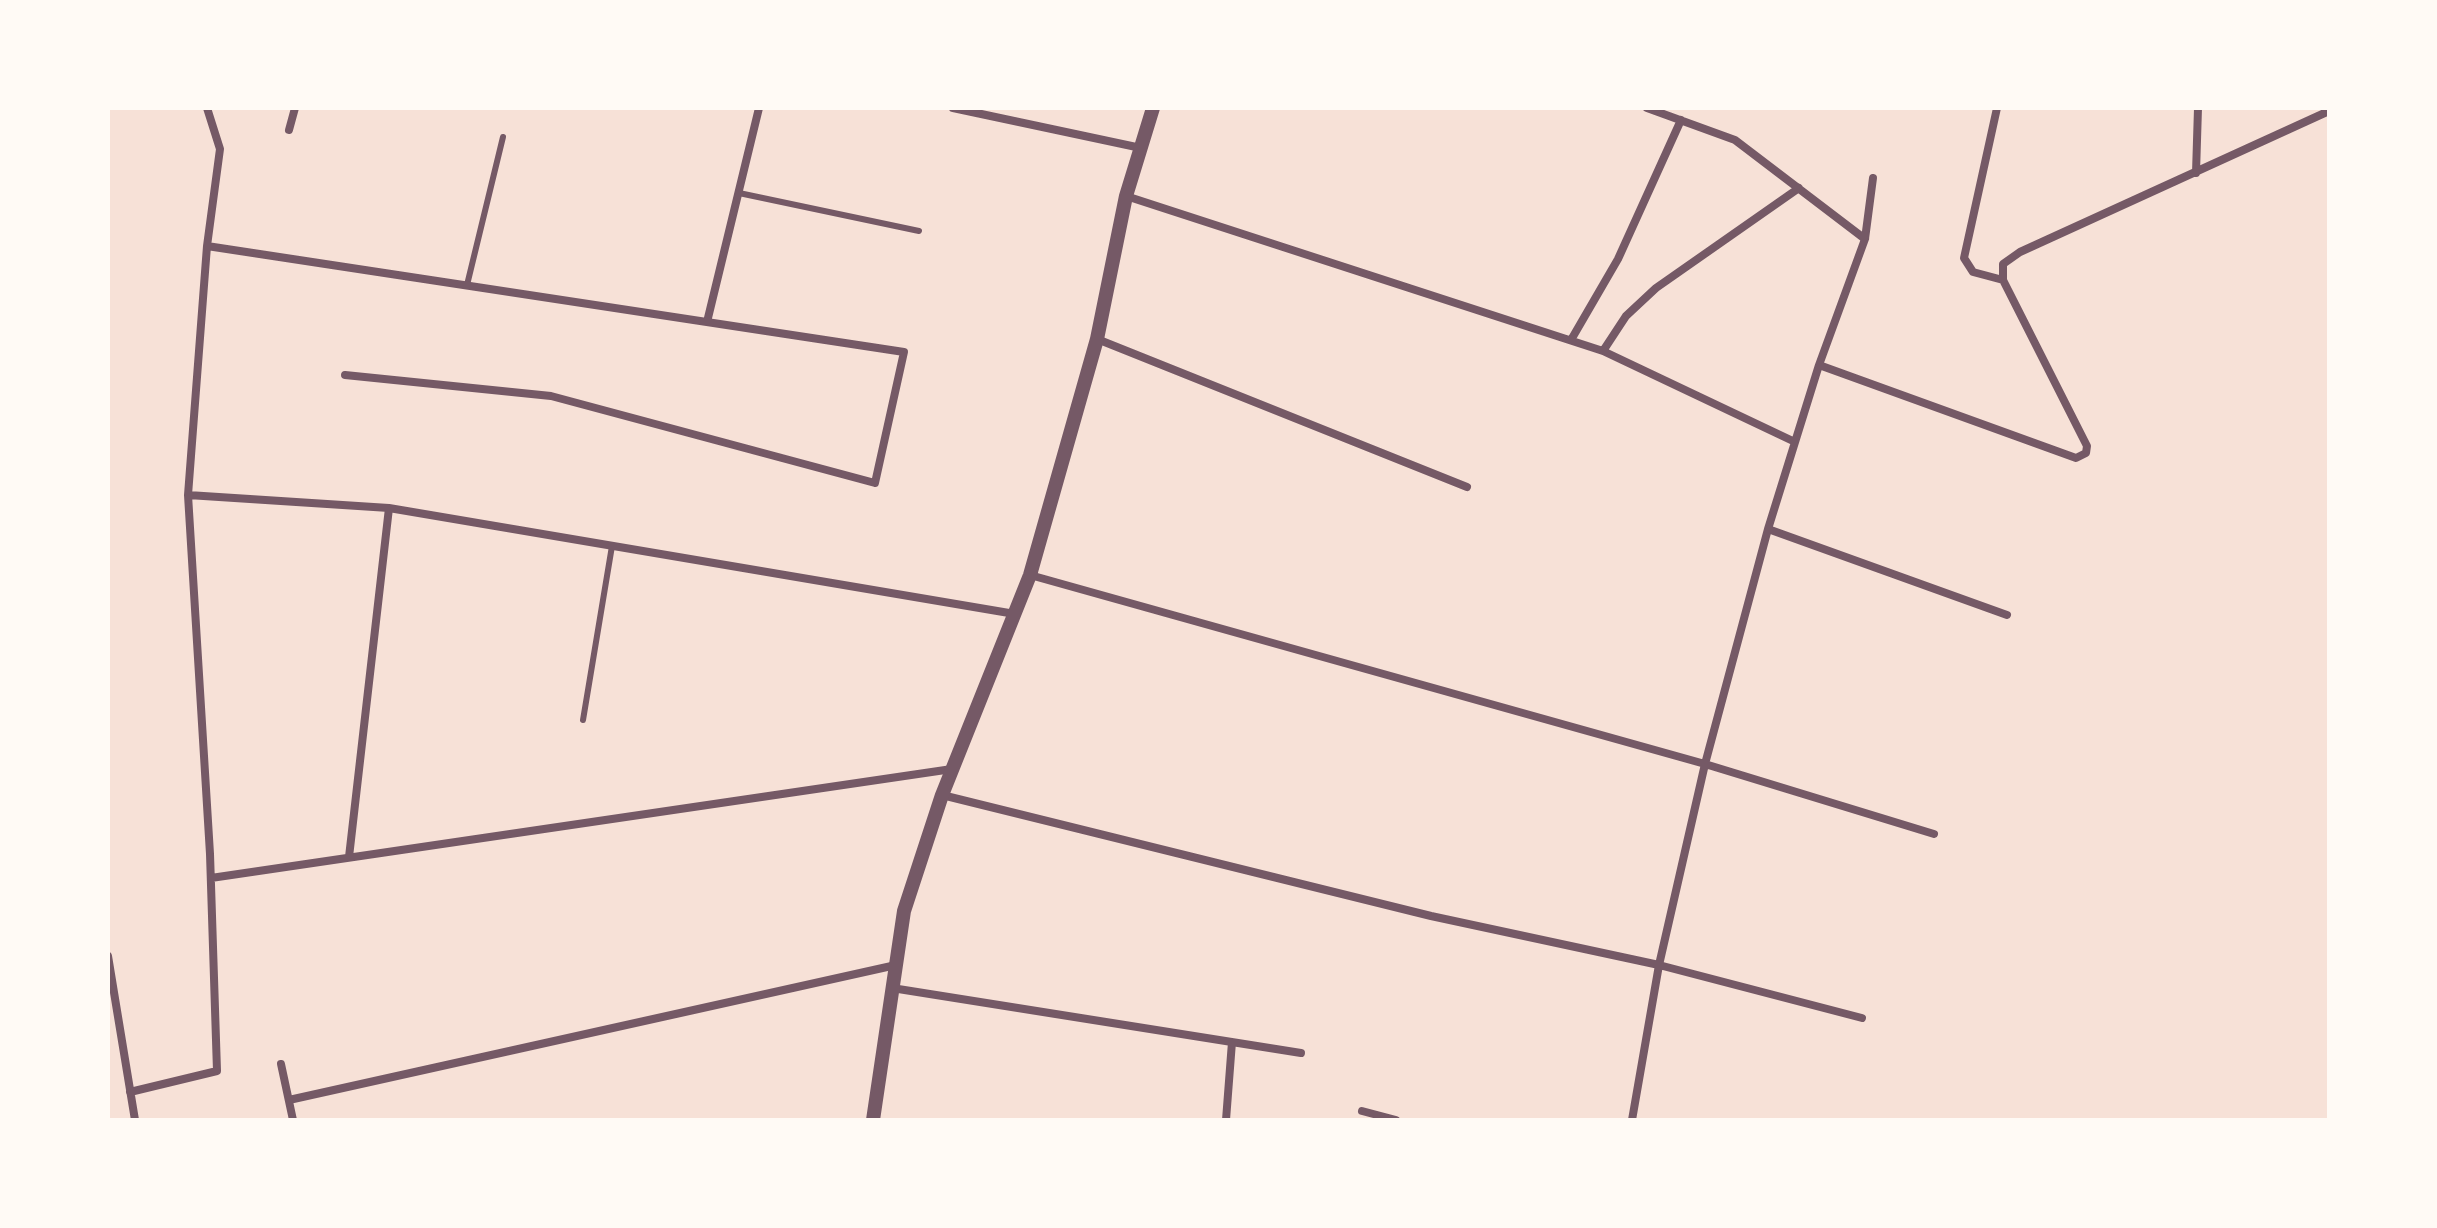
<!DOCTYPE html>
<style>
body{margin:0}
#map{position:relative;width:2437px;height:1228px;overflow:hidden;background:#f7e1d7;font-family:"Varela Round",sans-serif}
canvas{display:block}
.frame{position:absolute;inset:0;border:110px solid #fffaf5;pointer-events:none}
</style>
<div id="map">
<canvas width="2437" height="1228"></canvas>
<div class="frame"></div>
</div>
<script>
const ctx = document.querySelector('canvas').getContext('2d');
ctx.lineJoin = 'round';
function toPath(rows) {
  const path = new Path2D();
  for (const r of rows) {
    path.moveTo(r[0], r[1]);
    for (let i = 2; i < r.length; i += 2) path.lineTo(r[i], r[i + 1]);
  }
  return path;
}
function stroke(path, color, width, dash) {
  ctx.strokeStyle = color;
  ctx.lineWidth = width;
  ctx.lineCap = dash ? 'butt' : 'round';
  ctx.setLineDash(dash || []);
  ctx.stroke(path);
}
stroke(toPath([
 [739,193,919,231],
 [467,285,503,137],
 [583,720,612,546]
]), '#755966', 6);
stroke(toPath([
 [953,108,1141,148],
 [1647,108,1735,140,1865,239],
 [1997,108,1964,258,1973,272,2003,280],
 [289,130,295,108],
 [2196,173,2198,108],
 [1126,196,1603,351,1795,442],
 [207,246,904,352,875,483,551,396,345,375],
 [707,322,759,108],
 [1097,339,1467,487],
 [1571,340,1618,259,1681,120],
 [1603,351,1626,316,1656,288,1799,188],
 [1819,365,2076,458,2086,453,2087,446,2003,280,2003,264,2020,252,2329,111],
 [188,495,389,508,1015,614],
 [1768,529,2007,615],
 [1030,575,1705,764,1934,834],
 [942,795,1431,916,1659,965,1862,1018],
 [349,857,389,508],
 [211,878,952,769],
 [108,956,135,1120],
 [892,988,1301,1053],
 [281,1064,293,1120],
 [130,1092,217,1071,210,854,188,495,207,246,220,149,207,108],
 [289,1100,896,965],
 [1362,1111,1396,1120],
 [1226,1120,1232,1042],
 [1632,1120,1659,965,1705,764,1768,529,1819,365,1865,239,1873,178]
]), '#755966', 8);
stroke(toPath([
 [873,1120,904,911,942,795,1030,575,1097,339,1126,196,1153,108]
]), '#755966', 14);
</script>
